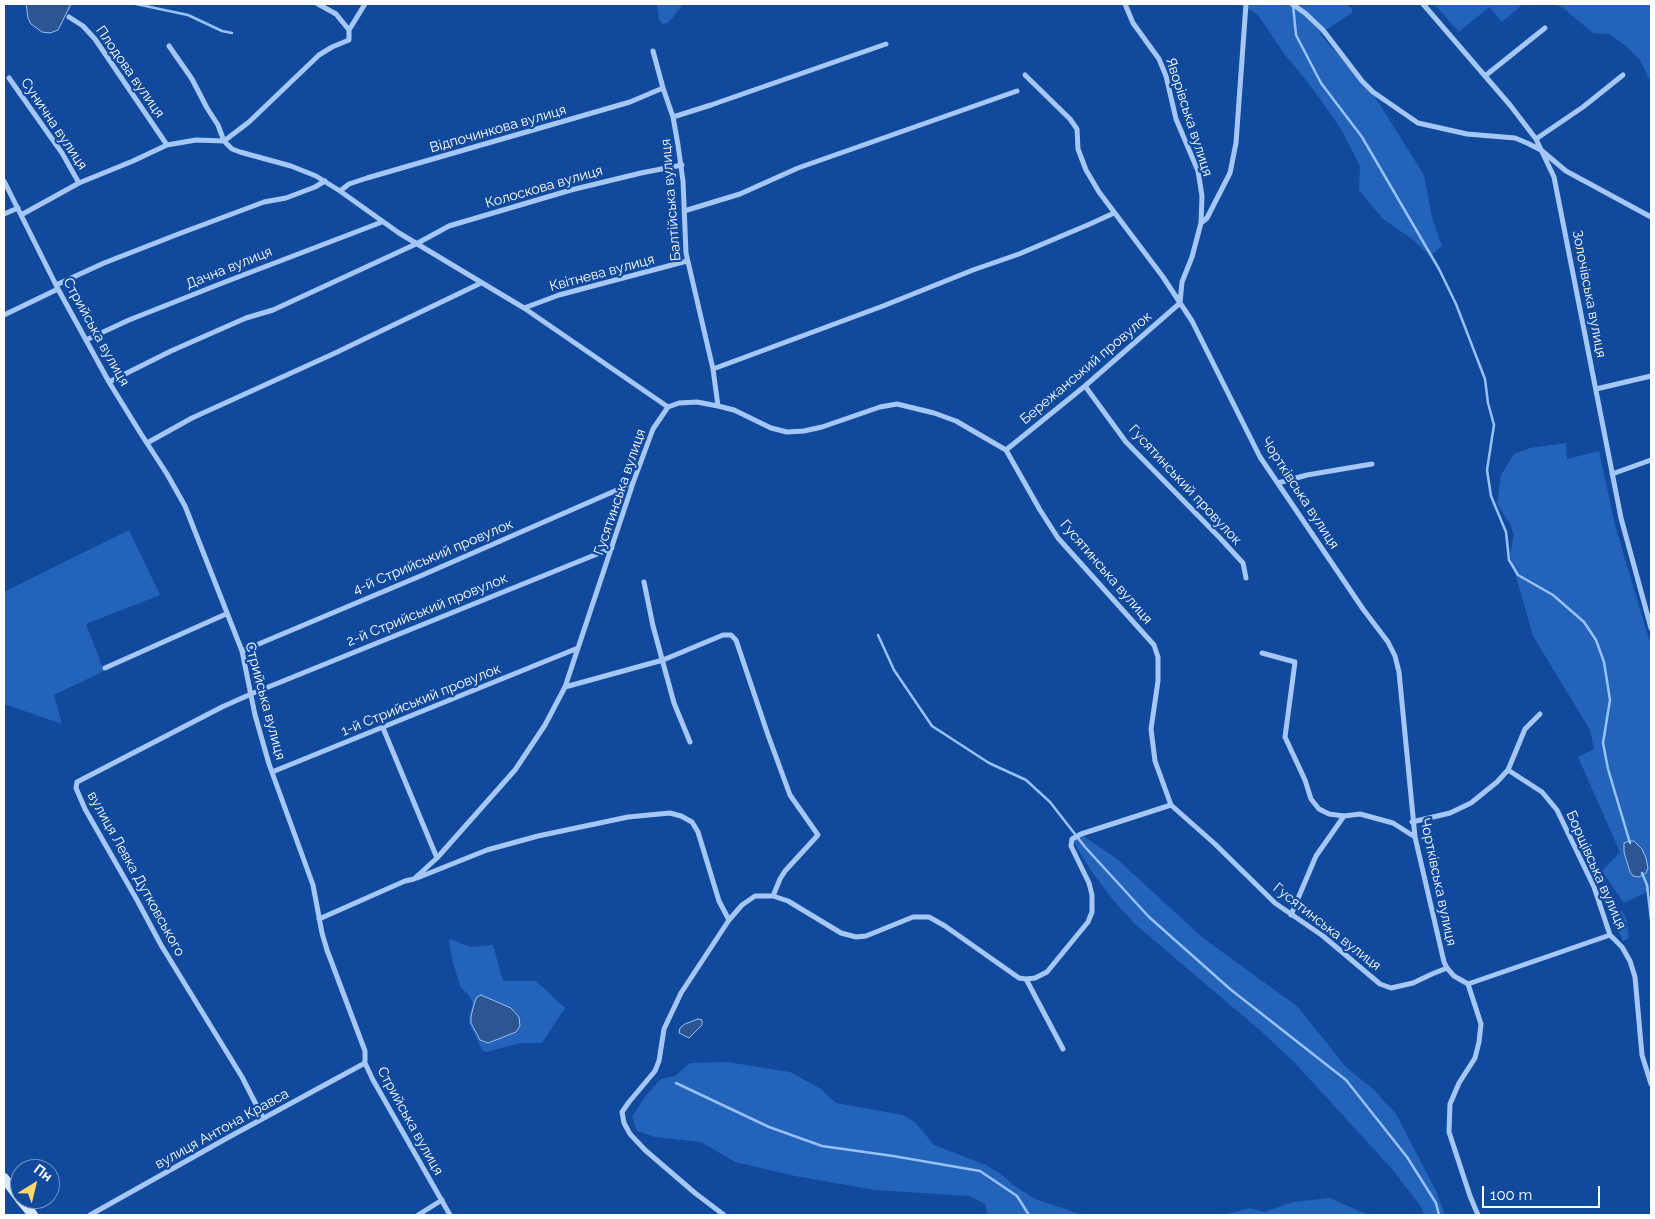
<!DOCTYPE html>
<meta charset="utf-8">
<style>
body{margin:0}
#map{position:relative;width:1655px;height:1219px;overflow:hidden;background:#114a9c;font-family:Raleway,sans-serif}
canvas{display:block}
.frame{position:absolute;inset:0;border:5px solid #fff;pointer-events:none}
.north{position:absolute;left:10px;top:1159px;width:50px;height:50px;box-sizing:border-box;background:#114a9c;border:1px solid #7092c4;border-radius:50%;rotate:36deg;font-size:14px;font-weight:700;line-height:20px;text-align:center;color:#fff}
.north::after{content:'';display:block;margin:auto;width:18px;height:22px;background:#ffd869;clip-path:polygon(50% 0,100% 100%,50% 72%,0 100%)}
.scale{position:absolute;left:1482px;top:1186px;width:118px;height:22px;box-sizing:border-box;border:2px solid #fff;border-top:0;padding-left:6px;font-size:15px;line-height:18px;white-space:nowrap;color:#fff;-webkit-text-stroke:4px #114a9c;paint-order:stroke}
</style>
<div id="map">
<canvas width="1655" height="1219"></canvas>
<div class="frame"></div>
<div class="north">Пн</div>
<div class="scale">100 m</div>
</div>
<script>
const ctx = document.querySelector('canvas').getContext('2d');
ctx.lineJoin = 'round';
function paint(path, color) {
  ctx.fillStyle = color;
  ctx.fill(path, 'evenodd');
}
function toPath(rows) {
  const path = new Path2D();
  for (const r of rows) {
    path.moveTo(r[0], r[1]);
    for (let i = 2; i < r.length; i += 2) path.lineTo(r[i], r[i + 1]);
  }
  return path;
}
function stroke(path, color, width, dash) {
  ctx.strokeStyle = color;
  ctx.lineWidth = width;
  ctx.lineCap = dash ? 'butt' : 'round';
  ctx.setLineDash(dash || []);
  ctx.stroke(path);
}
function label(font, color, halo, rows, align = 'center') {
  ctx.font = font + ' Raleway,sans-serif';
  ctx.lineWidth = 4.5;
  ctx.setLineDash([]);
  ctx.textBaseline = 'middle';
  ctx.strokeStyle = halo;
  ctx.fillStyle = color;
  for (const [text, x, y, turn = 0] of rows) {
    ctx.save();
    ctx.translate(x, y);
    ctx.rotate((+turn || 0) * Math.PI / 180);
    ctx.textAlign = isNaN(turn) ? turn : align;
    if (halo) ctx.strokeText(text, 0, 0);
    ctx.fillText(text, 0, 0);
    ctx.restore();
  }
}
paint(toPath([
 [657,4,680,4,681,7,668,23,663,24,659,20],
 [1225,4,1346,4,1351,8,1353,12,1320,34,1375,97,1424,175,1432,218,1442,246,1430,256,1412,239,1383,219,1359,190,1360,166,1341,129,1313,89,1283,52,1258,15,1245,6],
 [1434,4,1433,4,1523,4,1502,22,1489,7,1459,32],
 [1555,4,1651,4,1651,83,1640,60,1626,46,1609,34,1593,33,1563,8],
 [1566,443,1567,459,1599,451,1615,525,1651,646,1651,890,1624,903,1602,871,1620,852,1578,757,1594,749,1590,730,1533,636,1510,555,1514,535,1510,524,1497,504,1501,475,1514,454,1530,448],
 [129,530,160,595,86,624,104,671,54,695,62,724,4,704,4,592],
 [1082,835,1117,859,1203,938,1298,1007,1346,1067,1374,1090,1396,1114,1436,1191,1445,1215,1424,1215,1422,1208,1392,1169,1294,1062,1262,1032,1136,925,1114,901,1092,872,1073,841],
 [1622,911,1626,918,1629,938,1623,941,1611,915],
 [449,939,471,947,493,945,503,981,536,981,565,1008,542,1043,521,1043,486,1052,482,1050,469,1023,469,1018,473,1004,469,995,461,988,452,960],
 [471,1016,516,1032,488,1043,477,1037,471,1023],
 [727,1062,790,1072,821,1089,836,1103,903,1115,915,1122,934,1145,986,1165,1001,1174,1013,1185,1035,1199,1083,1215,988,1215,985,1204,969,1196,875,1190,795,1176,735,1162,701,1142,655,1137,637,1131,632,1117,646,1095,661,1079,675,1076,690,1063],
 [1330,1198,1368,1215,1224,1215,1250,1208,1264,1212,1293,1202]
]), '#2363ba');
const water = toPath([
 [26,4,71,4,58,30,50,33,42,32,31,24,28,18,26,4],
 [1629,841,1634,841,1642,849,1646,858,1648,868,1646,873,1639,877,1633,876,1630,872,1624,852,1624,843,1629,841],
 [481,995,511,1008,519,1017,520,1026,516,1032,488,1043,480,1040,471,1023,471,1016,475,1001,477,997,481,995],
 [698,1019,702,1020,702,1025,689,1038,679,1033,680,1028,685,1024,698,1019]
]);
paint(water, '#2c5592');
stroke(water, '#97c1f8', 1);
stroke(toPath([
 [136,4,188,15,222,31,232,33],
 [1293,5,1296,35,1321,83,1362,137,1439,269,1456,304,1485,379,1488,403,1494,425,1487,470,1491,496,1506,532,1509,560,1518,575,1553,595,1584,622,1596,640,1604,662,1610,700,1603,743,1608,769,1630,843],
 [878,635,894,670,932,726,989,763,1026,780,1050,802,1085,847,1149,917,1230,989,1346,1080,1407,1157,1436,1203,1439,1215],
 [1642,873,1647,885,1651,920],
 [676,1083,769,1127,822,1146,893,1156,980,1171,1017,1196,1029,1215]
]), '#97c1f8', 2.5);
stroke(toPath([
 [318,4,336,14,349,30],
 [1292,4,1305,13,1323,30,1362,81,1373,92,1418,123,1467,134,1515,138,1527,143,1541,150,1566,171,1651,217],
 [1423,4,1510,105,1536,139,1554,177,1621,518,1651,628],
 [69,17,83,26,95,39,167,145],
 [169,46,192,79,207,108,218,125,224,141,232,149,240,152,291,166,316,176,340,191,399,233,524,308,668,407],
 [653,51,663,88,673,117,678,145,683,181,686,253,713,369,718,406],
 [1025,75,1070,119,1077,129,1078,149,1086,170,1099,192,1163,277,1192,321,1260,457,1363,609,1388,642,1395,656,1399,672,1415,837,1444,962,1447,968,1454,976,1468,984,1610,935],
 [1485,76,1545,28],
 [9,78,62,153,79,183],
 [673,117,711,105,886,44],
 [1536,139,1583,107,1623,75],
 [4,181,58,289,109,382,141,434,167,474,185,506,242,651,255,715,269,764,313,885,322,933,327,950,365,1051,365,1063,373,1080,450,1215],
 [340,191,349,184,367,178,630,102,663,88],
 [684,211,740,194,798,168,1017,91],
 [4,214,18,208],
 [21,215,79,183,133,161,167,145,196,140,224,141,249,122,319,55,332,47,349,40,349,30,365,4],
 [1201,223,1207,218,1230,173,1236,143,1246,4],
 [56,285,104,263,181,233,264,202,286,198,315,187,325,181],
 [524,308,559,295,687,261],
 [4,315,58,289],
 [86,340,129,320,225,282,382,222],
 [713,369,883,306,973,270,1019,254,1090,224,1114,213],
 [109,382,171,351,246,318,273,310,416,244,449,226,571,190,641,173,682,165],
 [1085,386,1126,442,1219,537,1243,563,1246,578],
 [1596,389,1651,376],
 [147,443,192,418,333,354,481,283],
 [1006,450,1085,386,1180,303,1182,282,1192,257,1201,223,1202,196,1198,171,1176,119,1166,76,1159,59,1133,23,1125,4],
 [1612,474,1651,460],
 [1278,483,1307,475,1372,464],
 [644,582,653,626,674,703,690,742],
 [242,651,418,577,633,483],
 [1262,653,1295,662,1285,737,1305,780,1311,799,1319,809,1329,814,1344,816,1360,814,1393,823,1415,837],
 [105,668,226,614],
 [565,687,663,660,723,635,731,635,736,640,768,735,790,795,818,835,785,871,780,879,773,896],
 [383,728,437,858],
 [1508,770,1542,792,1557,810,1594,887,1610,935,1622,947,1630,961,1635,977,1642,1055,1651,1084],
 [272,772,578,648],
 [1412,822,1450,813,1471,803,1497,782,1508,770,1525,729,1540,714],
 [417,878,487,850,538,836,628,817,670,813,681,816,692,822,698,832,719,901,729,920],
 [1291,915,1316,856,1344,816],
 [319,919,405,881,414,879,437,858,515,770,545,725,565,687,633,483,653,429,668,407,679,403,697,402,718,406,734,410,771,428,787,432,804,431,822,427,880,407,897,404,934,413,956,421,1006,450,1040,510,1058,538,1154,645,1158,657,1158,681,1151,729,1155,761,1171,805,1215,844,1275,903,1323,936,1380,984,1391,988,1413,983,1432,974,1447,968],
 [1026,979,1063,1049],
 [1468,984,1481,1024,1479,1042,1475,1058,1459,1083,1450,1104,1449,1132,1470,1196,1478,1215],
 [263,1118,242,1077,161,945,137,900,85,809,76,788,77,782,222,707,251,694,612,548],
 [90,1215,229,1137,365,1063],
 [418,1215,442,1200],
 [724,1215,695,1193,645,1150,630,1134,624,1123,622,1112,629,1102,655,1071,659,1061,664,1029,681,993,729,920,742,905,755,896,773,896,788,901,841,933,856,937,866,936,913,917,929,917,945,926,1019,978,1026,979,1035,978,1047,972,1088,922,1092,912,1092,895,1089,883,1071,846,1072,839,1081,834,1171,805]
]), '#a5c7f5', 5);
stroke(toPath([
 [4,1178,20,1199],
 [20,1199,33,1215]
]), '#d6e6fd', 10);
label('14px', '#fff', '#114a9c', [
 ["Плодова вулиця",130,72,55],
 ["Яворівська вулиця",1189,117,72],
 ["Сунична вулиця",54,124,56],
 ["Відпочинкова вулиця",498,129,-16],
 ["Колоскова вулиця",544,187,-16],
 ["Балтійська вулиця",671,200,-95],
 ["Дачна вулиця",229,268,-22],
 ["Квітнева вулиця",602,273,-15],
 ["Золочівська вулиця",1589,294,79],
 ["Стрийська вулиця",96,332,61],
 ["Бережанський провулок",1086,368,-40],
 ["Гусятинський провулок",1185,485,47],
 ["Гусятинська вулиця",620,492,-71],
 ["Чортківська вулиця",1300,493,57],
 ["4-й Стрийський провулок",433,557,-23],
 ["Гусятинська вулиця",1106,572,49],
 ["2-й Стрийський провулок",427,610,-22],
 ["1-й Стрийський провулок",421,700,-22],
 ["Стрийська вулиця",265,701,75],
 ["Борщівська вулиця",1596,870,66],
 ["вулиця Левка Дутковського",136,874,61],
 ["Чортківська вулиця",1438,882,78],
 ["Гусятинська вулиця",1327,927,38],
 ["Стрийська вулиця",410,1121,61],
 ["вулиця Антона Кравса",222,1129,-29]
]);
</script>
